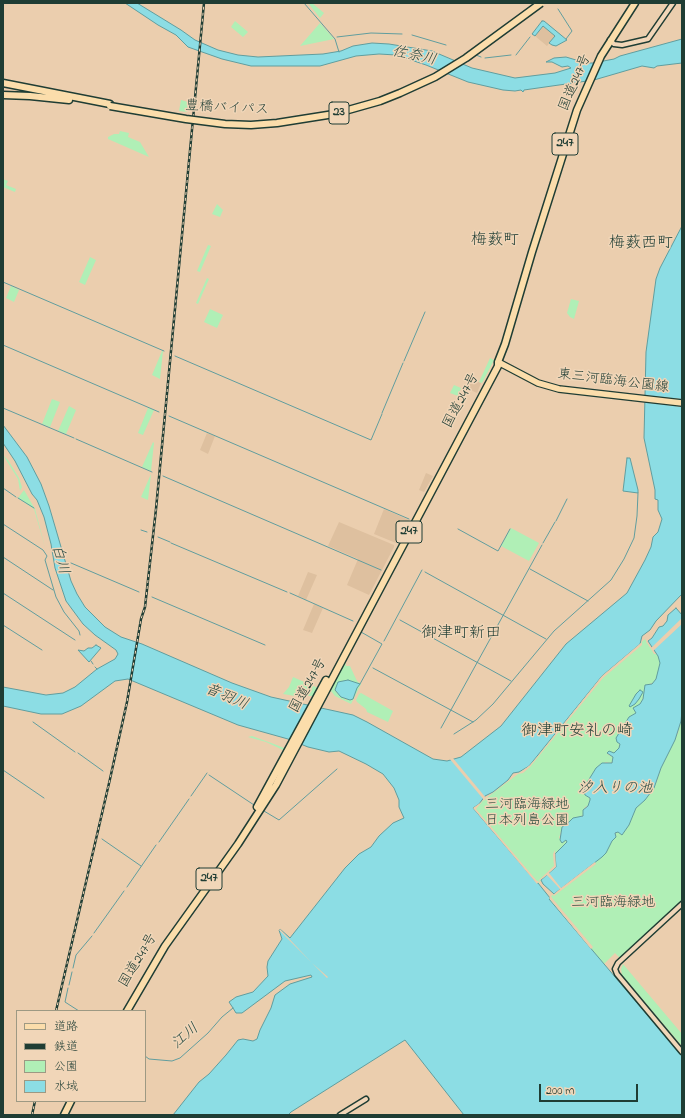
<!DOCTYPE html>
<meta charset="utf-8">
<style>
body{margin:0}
#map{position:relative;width:685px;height:1118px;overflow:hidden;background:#ebceae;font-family:"Indie Flower","Klee One",sans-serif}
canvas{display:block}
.frame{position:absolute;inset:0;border:4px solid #1f3d34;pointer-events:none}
.legend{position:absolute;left:16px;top:1010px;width:130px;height:92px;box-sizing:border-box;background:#f1d6b8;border:1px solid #9d9983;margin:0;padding:5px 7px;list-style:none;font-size:12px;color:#1f3d34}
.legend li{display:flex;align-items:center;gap:8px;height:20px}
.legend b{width:20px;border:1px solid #9d9983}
.scale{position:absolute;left:539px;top:1084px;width:99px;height:18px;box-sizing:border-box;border:2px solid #1f3d34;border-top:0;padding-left:5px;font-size:12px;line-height:14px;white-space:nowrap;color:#1f3d34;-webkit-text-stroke:3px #f1d6b8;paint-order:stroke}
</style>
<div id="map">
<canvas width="685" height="1118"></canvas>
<div class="frame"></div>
<ul class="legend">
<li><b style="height:5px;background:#fbddab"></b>道路</li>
<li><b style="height:5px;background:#1f3d34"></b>鉄道</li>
<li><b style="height:11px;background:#b0efb6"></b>公園</li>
<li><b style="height:11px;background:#8cdde4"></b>水域</li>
</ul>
<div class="scale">200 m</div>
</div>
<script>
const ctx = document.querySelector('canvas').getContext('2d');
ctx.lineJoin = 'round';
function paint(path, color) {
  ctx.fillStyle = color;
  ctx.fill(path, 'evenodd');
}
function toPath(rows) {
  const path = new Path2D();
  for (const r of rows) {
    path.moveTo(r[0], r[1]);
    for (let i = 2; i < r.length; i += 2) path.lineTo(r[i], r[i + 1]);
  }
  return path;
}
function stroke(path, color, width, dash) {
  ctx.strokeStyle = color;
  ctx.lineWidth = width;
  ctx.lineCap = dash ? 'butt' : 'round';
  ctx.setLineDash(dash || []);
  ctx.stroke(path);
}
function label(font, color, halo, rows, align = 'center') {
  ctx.font = font + ' "Indie Flower","Klee One",sans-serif';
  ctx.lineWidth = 3;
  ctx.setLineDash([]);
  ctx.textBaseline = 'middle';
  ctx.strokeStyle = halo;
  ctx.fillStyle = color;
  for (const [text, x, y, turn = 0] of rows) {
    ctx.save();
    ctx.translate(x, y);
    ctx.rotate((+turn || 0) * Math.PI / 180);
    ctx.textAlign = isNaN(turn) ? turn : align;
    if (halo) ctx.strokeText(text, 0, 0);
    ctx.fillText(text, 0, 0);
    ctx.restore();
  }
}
paint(toPath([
 [543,26,555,36,547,46,535,36],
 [470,378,481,383,477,393,466,388],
 [207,433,215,436,208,454,200,450],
 [426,473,433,476,424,492,419,490],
 [384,509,409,520,396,543,374,534],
 [339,522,394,545,394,547,369,595,347,585,358,559,328,546],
 [308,572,317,575,306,600,298,596],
 [314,604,323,608,312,633,303,630]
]), '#dec09f');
paint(toPath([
 [308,3,312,3,324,13,320,18],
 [235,21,248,32,243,37,231,27],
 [320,23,334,39,300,46],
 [181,100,188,102,187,112,179,111],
 [120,131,129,133,128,137,140,142,149,157,108,139,108,137,114,134,119,134],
 [3,179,8,181,6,185,16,189,15,192,3,187],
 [217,204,223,210,220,217,212,214],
 [208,245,211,246,200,272,197,271],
 [90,257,96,260,85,285,79,282],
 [207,278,209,279,198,304,196,303],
 [11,286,19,290,14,302,6,298],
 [571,299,579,301,574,319,570,317,567,313],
 [210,309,223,315,217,328,204,322],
 [162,351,163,351,160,379,152,375],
 [490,358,494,360,482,383,479,382],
 [454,385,461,388,458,396,450,393],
 [52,399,60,402,50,427,42,424],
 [69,406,76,410,66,434,58,431],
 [148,408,154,410,143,435,138,433],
 [153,442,154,443,151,471,142,467],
 [3,455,8,460,19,478,22,487,20,491,18,479],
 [151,474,148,500,141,497],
 [24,490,35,509,45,547,34,509,18,498],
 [511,528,539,543,529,561,501,546],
 [645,639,654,654,657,654,660,661,660,665,657,677,653,683,649,684,645,688,642,701,638,706,634,707,636,713,629,717,626,723,619,743,619,748,614,753,607,754,613,757,612,762,610,763,606,762,597,767,588,781,585,787,590,800,588,806,585,807,583,811,583,815,580,817,573,818,569,822,563,825,559,838,564,842,566,840,567,842,564,847,560,849,556,867,537,884,473,808,530,765,602,676],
 [345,660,346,666,350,666,357,681,361,684,351,704,335,696,331,691],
 [348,680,355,683,357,688,356,691,346,700,337,693,335,690],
 [293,677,318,688,314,696,295,696,283,694,289,687],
 [361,693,393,711,388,722,367,712,366,709,357,702,356,700,359,694],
 [682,711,682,900,620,958,615,953,604,964,549,898,568,882,602,857,606,853,612,841,616,837,616,833,618,832,622,835,629,825,636,808,649,795,657,781,661,768,678,733],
 [252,736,274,744,284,748,285,750,257,803,283,750,266,742,248,737],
 [623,964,682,1034,682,1046,622,975,621,969]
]), '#b0efb6');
const water = toPath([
 [125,3,137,3,181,30,195,40,218,50,238,55,258,57,323,54,341,51,353,46,372,43,389,44,432,51,472,68,515,78,555,73,571,68,568,66,562,67,552,62,546,62,554,58,566,57,586,63,593,63,614,59,620,56,682,39,682,63,657,66,654,68,642,66,594,80,524,90,523,92,521,90,515,91,503,90,468,82,426,65,396,55,379,54,356,56,320,66,251,66,222,59,188,47,176,35,158,25,125,3],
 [542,21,544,21,567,40,556,46,552,45,549,43,555,36,543,26,535,36,532,34,542,21],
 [682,226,682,594,656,621,650,630,642,636,640,644,602,676,529,766,519,772,513,773,508,780,493,792,485,796,479,804,473,808,537,883,538,883,550,898,549,899,682,1056,682,1115,464,1115,405,1040,291,1112,288,1115,173,1115,199,1082,209,1074,226,1055,238,1040,243,1039,253,1041,257,1039,260,1030,271,1008,275,995,290,984,312,977,311,975,285,981,242,1013,236,1013,233,1008,229,1002,236,997,253,992,268,976,267,967,268,961,282,939,279,930,280,929,290,938,345,868,359,854,371,847,379,836,393,823,404,818,399,807,399,800,394,788,383,774,366,764,339,751,329,752,308,747,288,739,238,725,128,679,115,681,81,706,62,714,41,714,3,706,3,687,46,695,63,693,75,687,97,669,115,659,118,654,116,650,95,635,83,624,66,601,55,568,51,544,44,517,37,500,32,494,15,461,3,443,3,425,27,457,41,484,49,506,71,581,77,594,85,607,105,627,121,637,142,644,232,683,271,697,353,715,367,722,433,759,447,761,461,757,501,726,566,644,627,593,645,560,651,547,653,537,658,532,662,519,658,510,658,500,655,499,655,490,644,438,646,352,656,279,660,268,682,226],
 [627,458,630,458,638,490,638,493,623,491,627,458],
 [676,608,682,615,682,711,681,721,675,740,661,768,654,788,645,800,636,808,629,825,622,835,618,832,615,833,616,837,612,841,606,853,602,857,554,894,543,884,541,880,556,867,555,854,567,842,566,840,562,843,560,840,562,827,569,822,573,818,583,816,583,810,588,806,590,800,590,798,585,795,584,791,588,781,596,768,602,763,612,763,613,757,607,753,609,751,614,753,619,748,620,744,617,742,616,738,629,717,636,713,633,708,640,704,643,699,645,685,652,684,656,679,660,663,658,656,648,641,652,638,659,627,663,626,667,621,668,615,676,608],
 [96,645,101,648,89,662,78,650,84,651,88,648,92,648,96,645],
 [348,680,360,684,357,688,353,699,350,700,341,697,335,690,338,682,348,680],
 [640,690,643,692,639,699,635,704,630,707,629,706,636,694,640,690]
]);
paint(water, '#8cdde4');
stroke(water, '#609d9e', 1);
paint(toPath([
 [643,395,682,399,682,407,642,402],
 [682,618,682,624,653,651,646,642,646,641,651,648],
 [642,642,642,645,603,678,530,767,523,773,518,774,530,765,537,757,602,676],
 [452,757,486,798,485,800,483,801,484,800,449,758],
 [483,801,476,809,537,881,539,881,537,884,473,808],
 [555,850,556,867,549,873,561,888,595,862,596,864,554,896,553,895,560,889,547,875,539,881,539,880,554,866,553,854],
 [551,896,552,898,593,947,591,949,549,898],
 [280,929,312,963,328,977,327,978,279,930]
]), '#ebceae');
stroke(toPath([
 [304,3,335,39,339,52],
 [558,9,572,31,566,39],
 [412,35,446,45],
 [337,37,371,33,402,34],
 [476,55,481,57],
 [516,55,530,37],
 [485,58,511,55],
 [3,282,164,351],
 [3,345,159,412],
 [175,356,371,440,382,414],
 [404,361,425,312],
 [3,408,74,438],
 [382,413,403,363],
 [169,416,409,519],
 [76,439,152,472],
 [163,476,381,570],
 [3,488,16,497],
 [18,498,34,508],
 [556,521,567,499],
 [3,524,43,550,47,556,45,560,56,597,64,612,79,631,80,635],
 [458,529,498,551,510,529],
 [141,530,147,532],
 [158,537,170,542],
 [171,543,287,592],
 [543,543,555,522],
 [3,557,53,590],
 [71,563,139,592],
 [530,569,588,601],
 [425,572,546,639],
 [3,593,75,640],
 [290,593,353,621],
 [152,597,265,645],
 [400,620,511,681],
 [3,625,42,650],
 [384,641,422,570],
 [91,661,93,664],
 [95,667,97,669],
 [373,668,473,722],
 [360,684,382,644,361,632],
 [33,722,75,752],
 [441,728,542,545],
 [454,734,476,720,493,704,554,631,611,580,624,559,634,538,637,516,638,493],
 [78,753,103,771],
 [3,770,44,798],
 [209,775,254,805],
 [191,796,207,773],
 [264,811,279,820,337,769],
 [102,839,141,866],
 [159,842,189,799],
 [127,887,156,845],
 [94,933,124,891],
 [73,968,76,955,92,936],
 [69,985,72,972],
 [68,988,65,1002,79,1011],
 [145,1056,149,1059,172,1061,180,1058,208,1033,222,1017,233,1008]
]), '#609d9e', 1);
const minor = toPath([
 [610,40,614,44,622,45,648,39,673,3],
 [682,904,618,963,615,969,617,974,682,1052],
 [340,1115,366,1099]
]);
const major = toPath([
 [498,362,538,383,559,389,682,403]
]);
const highway = toPath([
 [3,83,110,104],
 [3,95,30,96,69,100],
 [257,807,326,680],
 [127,1011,165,946,238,844,276,785,498,366,498,362,505,344,532,252,577,110,601,56,635,3],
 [64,1115,71,1101]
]);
stroke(minor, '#1f3d34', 7);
stroke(major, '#1f3d34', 8);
stroke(highway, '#1f3d34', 9);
stroke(minor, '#f1d6b8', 4);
stroke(major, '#fbddab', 5.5);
stroke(highway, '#fbddab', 6);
const rail = toPath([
 [56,1011,110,779,127,702,141,619,145,607,156,509,204,3],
 [32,1115,35,1101]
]);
stroke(rail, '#1f3d34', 2.5);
stroke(rail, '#f1d6b8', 1, [3]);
const highwayBridge = toPath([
 [110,106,186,119,225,124,251,125,277,123,334,114,380,101,400,93,435,77,466,58,541,3]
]);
stroke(highwayBridge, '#1f3d34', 9, []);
stroke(highwayBridge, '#fbddab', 6);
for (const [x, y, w] of [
 [339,113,20],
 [565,144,26],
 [409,532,26],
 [209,879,26]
]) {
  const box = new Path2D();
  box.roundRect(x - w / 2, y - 11, w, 22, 3);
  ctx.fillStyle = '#f1d6b8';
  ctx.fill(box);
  stroke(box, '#1f3d34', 1);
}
label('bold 13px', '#1f3d34', null, [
 ["23",339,113],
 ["247",565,144],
 ["247",409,532],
 ["247",209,879]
]);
label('14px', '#1f3d34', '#f1d6b8', [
 ["国道247号",576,83,-67],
 ["豊橋バイパス",227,109,3],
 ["東三河臨海公園線",613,382,7],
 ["国道247号",462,401,-62],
 ["国道247号",309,686,-61],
 ["国道247号",139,961,-59]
]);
label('14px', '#2e4f41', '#f1d6b8', [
 ["三河臨海緑地",527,806],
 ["日本列島公園",527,822],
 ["三河臨海緑地",613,904]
]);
label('italic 15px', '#2a4d46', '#f1d6b8', [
 ["佐奈川",414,57,12],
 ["白川",59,560,74],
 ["音羽川",226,698,23],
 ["汐入りの池",615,790],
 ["江川",186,1037,-41]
]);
label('16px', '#1f3d34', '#f1d6b8', [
 ["梅薮町",495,241],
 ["梅薮西町",641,244],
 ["御津町新田",461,634],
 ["御津町安礼の崎",577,732]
]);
</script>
